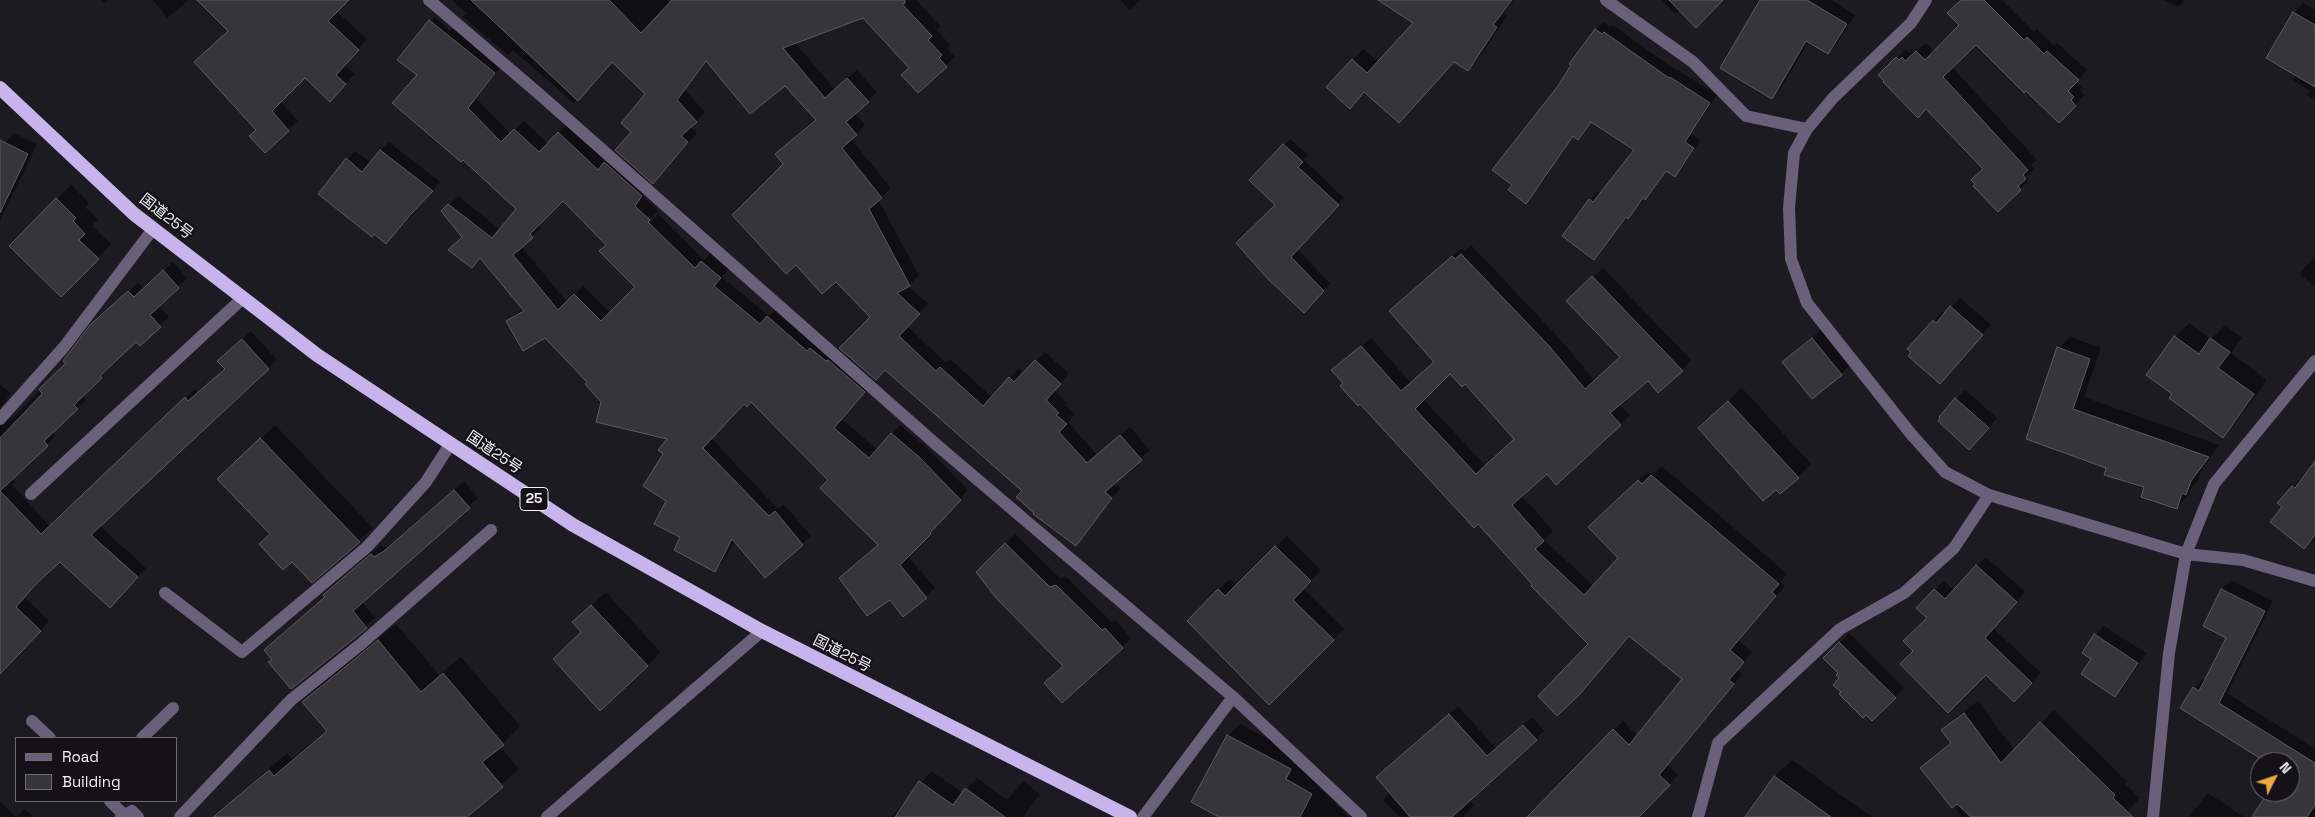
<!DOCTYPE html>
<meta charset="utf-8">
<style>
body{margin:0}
#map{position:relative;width:2315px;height:817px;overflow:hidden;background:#1d1b22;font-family:"Space Grotesk",sans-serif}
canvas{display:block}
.legend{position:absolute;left:15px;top:737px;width:162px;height:65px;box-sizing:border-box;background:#141218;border:1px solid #6d6c71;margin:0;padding:6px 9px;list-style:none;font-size:15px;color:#f3f2f7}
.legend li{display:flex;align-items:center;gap:10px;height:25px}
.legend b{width:25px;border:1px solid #6d6c71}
.north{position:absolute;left:2250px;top:752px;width:50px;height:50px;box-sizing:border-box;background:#141218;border:1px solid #6d6c71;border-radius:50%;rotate:49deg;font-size:14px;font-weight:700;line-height:20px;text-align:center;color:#f3f2f7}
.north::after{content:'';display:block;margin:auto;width:18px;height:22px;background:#eda83b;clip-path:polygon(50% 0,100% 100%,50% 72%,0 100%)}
</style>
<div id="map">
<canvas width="2315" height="817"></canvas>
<ul class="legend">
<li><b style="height:6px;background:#696179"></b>Road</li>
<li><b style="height:14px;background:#37353c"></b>Building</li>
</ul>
<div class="north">N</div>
</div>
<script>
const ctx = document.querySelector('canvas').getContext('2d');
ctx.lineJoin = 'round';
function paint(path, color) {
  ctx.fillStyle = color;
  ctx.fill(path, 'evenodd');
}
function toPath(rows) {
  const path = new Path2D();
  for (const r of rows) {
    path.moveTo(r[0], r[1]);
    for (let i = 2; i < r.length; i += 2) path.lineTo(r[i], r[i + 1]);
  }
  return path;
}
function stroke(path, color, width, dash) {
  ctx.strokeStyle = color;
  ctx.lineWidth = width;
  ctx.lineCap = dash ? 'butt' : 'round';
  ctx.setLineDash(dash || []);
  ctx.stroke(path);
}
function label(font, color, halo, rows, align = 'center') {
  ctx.font = font + ' "Space Grotesk","Noto Sans JP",sans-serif';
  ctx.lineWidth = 4.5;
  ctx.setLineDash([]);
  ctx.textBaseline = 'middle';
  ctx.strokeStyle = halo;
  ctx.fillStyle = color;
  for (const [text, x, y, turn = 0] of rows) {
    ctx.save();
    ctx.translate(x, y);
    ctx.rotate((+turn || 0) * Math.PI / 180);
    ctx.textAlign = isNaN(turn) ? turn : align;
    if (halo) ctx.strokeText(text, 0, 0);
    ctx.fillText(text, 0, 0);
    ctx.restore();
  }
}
paint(toPath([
 [101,0,109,0,104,4],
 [153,0,189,0,167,18],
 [218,0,347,0,336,11,367,39,344,65,355,74,330,100,305,77,280,101,298,121,265,151,230,30],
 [452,0,667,0,670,3,672,0,916,0,940,26,937,30,950,45,947,48,955,57,918,92,910,68,863,17,795,42,835,90,857,70,877,92,855,113,865,125,851,139,891,188,878,200,919,275,908,286,928,304,907,326,946,363,950,359,992,397,1019,368,1024,373,1045,352,1069,374,1054,390,1067,403,1065,405,1075,414,1068,422,1097,455,1130,427,1150,450,1113,483,1120,488,1076,544,1023,491,872,317,785,164,777,154,817,119,785,84,707,61,685,90,705,112,690,127,697,133,662,173,647,94,612,61,574,103,513,50,508,55,463,17,466,13],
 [1121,0,1141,0,1129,10],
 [1409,0,1514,0,1503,14,1507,16,1478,59,1468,70,1455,61,1399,122,1365,91,1361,96,1328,87,1363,49,1379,62,1415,23],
 [1662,0,1721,0,1680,10,1676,14],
 [1762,0,1831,0,1855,15,1837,43,1828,53,1809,41,1781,88,1771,97],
 [1963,0,2002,0,2034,32,2037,29,2054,46,2057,43,2087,70,2077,81,2082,87,2079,90,2085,95,2059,122,1976,43,1952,67,2037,160,2031,165,2034,169,2026,177,2029,180,1998,210,1984,168,1926,108,1880,75,1906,49,1909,52,1912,49,1915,53,1926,43,1935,52,1960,25],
 [2164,0,2185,0,2178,7],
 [2303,3,2315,10,2315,100,2307,95,2310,91,2293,80,2296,74,2294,13],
 [435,17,450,31,460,21,506,60,476,98,510,134,524,121,548,144,567,124,606,162,614,155,650,187,643,196,658,211,643,226,645,227,658,214,704,260,711,253,729,268,722,277,769,316,776,309,873,383,842,419,878,450,900,425,926,447,968,490,937,523,939,525,908,556,935,588,904,615,890,598,840,578,879,544,829,480,751,400,744,403,711,438,778,509,784,504,811,536,765,576,735,540,724,561,715,570,682,537,667,501,665,454,669,438,603,402,589,381,545,336,507,322,523,309,481,257,472,266,464,237,443,211,458,196,501,230,518,209,418,75,426,26],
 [563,199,607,245,637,287,610,313,583,286,567,302,521,246,541,228,538,224],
 [1603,22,1610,27,1613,25,1677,71,1678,70,1717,95,1691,134,1701,140,1682,168,1675,175,1667,170,1653,191,1627,217,1594,259,1590,200,1597,192,1600,195,1636,150,1592,121,1578,138,1574,135,1546,174,1548,175,1526,202,1559,86,1596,29],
 [14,133,37,144,0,221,0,152,5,143],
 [1290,139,1308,155,1304,160,1344,198,1297,249,1330,283,1304,311,1277,204,1251,180],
 [389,142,440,182,386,243,347,159,355,151,371,163],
 [71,185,89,203,85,207,98,219,92,226,111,244,61,295,11,246],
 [1471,245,1559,338,1595,381,1621,357,1568,301,1603,268,1691,360,1682,370,1648,379,1619,404,1630,415,1620,425,1547,473,1521,495,1553,531,1544,540,1594,586,1620,558,1590,527,1648,471,1652,475,1662,466,1787,574,1780,582,1785,586,1738,640,1752,652,1737,670,1742,674,1667,765,1678,775,1637,817,1529,817,1623,721,1638,736,1684,679,1630,635,1589,683,1590,644,1478,522,1333,370,1371,338,1411,383,1436,361,1400,302,1462,248,1465,251],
 [1450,373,1465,382,1516,439,1486,466,1423,399],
 [2315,256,2315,287,2299,274],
 [173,262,187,278,158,305,169,317,140,344,136,340,108,366,110,368,82,395,86,400,52,432,56,436,11,479,15,482,12,485,50,526,195,389,198,393,226,369,228,352,251,331,277,360,100,526,146,568,110,607,60,560,24,597,49,621,0,675,0,384,11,394,0,408,4,417,13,418,67,363,101,317,138,283,144,289],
 [1960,298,1991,325,1949,373,1934,321,1943,311,1945,314],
 [2189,323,2211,339,2225,325,2242,338,2231,353,2267,380,2236,422,2222,436,2174,394,2175,337],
 [1822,329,1850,365,1841,374,1784,362],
 [2070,337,2101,348,2084,397,2219,445,2202,469,2197,482,2190,490,2188,496,2176,508,2146,486,2108,468,2028,438,2059,348],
 [1742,388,1811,464,1798,477,1713,415],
 [1965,390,1997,418,1978,440,1956,399],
 [275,425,373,528,312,581,271,534,219,479],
 [2315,463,2315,542,2311,540,2304,547,2284,507,2279,503,2302,477,2303,479],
 [464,481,478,498,362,602,375,618,292,688,326,597,325,595,381,545,384,548,395,542],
 [1015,534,1060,578,1066,577,1112,622,1115,620,1131,638,1122,647,1064,666,977,572],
 [1287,536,1321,570,1303,588,1344,629,1269,703,1188,621,1230,579,1237,586],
 [1986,557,2025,592,1993,628,2041,673,2014,700,1986,673,1915,651,1928,618,1918,608,1944,581,1954,590],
 [2231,580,2273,601,2227,693,2315,749,2315,817,2253,817,2270,792,2290,792,2290,762,2269,762,2182,708,2194,688,2203,679,2206,680,2228,637,2204,626,2222,589],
 [606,592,660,652,647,666,583,631,588,609],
 [396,624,439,675,461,657,520,726,500,746,519,769,465,817,212,817,287,753,292,759,327,730,304,702,321,684],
 [2104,626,2146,653,2124,686,2115,695,2093,659,2095,635],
 [1849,633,1904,688,1872,720,1843,692,1839,673,1825,658],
 [1978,701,2015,751,2054,710,2127,782,2125,784,2140,798,2122,817,1962,817,1922,768,1951,742,1943,730,1956,717],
 [1458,706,1496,748,1532,717,1544,731,1469,800,1474,805,1463,817,1400,817,1383,800,1391,792,1386,769],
 [1240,724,1302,757,1297,767,1324,781,1320,788,1349,817,1355,811,1361,817,1222,817,1228,736],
 [1792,760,1872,817,1746,817,1774,777],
 [931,771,963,793,977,778,1007,800,1023,781,1040,794,1023,817,892,817],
 [2208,793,2244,817,2189,817],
 [0,801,16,817,0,817],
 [25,809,33,817,17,817]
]), '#0007');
const building = toPath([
 [197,0,349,0,328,21,359,50,336,75,346,84,330,102,305,78,272,111,289,131,265,153,249,136,256,130,194,62,228,31,197,0],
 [471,0,609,0,641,33,672,0,905,0,905,3,902,4,932,36,928,40,942,55,939,58,947,67,918,93,901,75,909,68,863,18,783,48,825,98,847,78,869,102,846,122,857,135,842,148,882,198,869,209,910,286,897,293,920,314,899,336,936,371,940,367,983,406,1009,377,1014,382,1035,360,1061,384,1046,400,1059,413,1056,415,1067,424,1059,432,1087,463,1120,435,1142,460,1105,492,1112,498,1076,546,1033,514,1034,513,1016,497,1022,491,885,370,876,380,839,348,870,317,836,282,822,294,796,265,786,274,732,215,783,164,775,154,816,120,785,86,750,114,706,61,677,100,697,122,681,136,688,142,653,184,615,150,631,132,621,123,645,94,612,62,578,101,471,0],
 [1378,0,1512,0,1493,25,1497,27,1468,71,1454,62,1399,123,1364,92,1350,109,1326,87,1352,59,1367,73,1413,23,1378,0],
 [1669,0,1723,0,1696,28,1669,0],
 [1760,0,1807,0,1847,24,1828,54,1806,41,1772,99,1720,68,1760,0],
 [1961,0,1984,0,2024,40,2027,37,2044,54,2047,51,2079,80,2068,91,2074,97,2071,100,2076,106,2059,123,2026,91,2024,93,1976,45,1943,77,2028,170,2023,175,2026,179,2018,186,2021,190,1998,212,1973,186,1975,184,1971,180,1983,169,1926,109,1918,118,1883,82,1884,81,1878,75,1896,57,1899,60,1902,57,1905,61,1916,51,1925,60,1959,25,1947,13,1961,0],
 [2293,12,2315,25,2315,87,2266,58,2293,12],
 [429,20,495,73,468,108,501,142,514,129,539,152,558,132,598,170,604,162,642,196,635,206,650,220,648,222,695,268,701,261,721,278,714,286,760,324,767,316,807,351,810,348,826,361,828,360,865,392,834,428,869,458,891,433,918,456,961,500,930,533,931,534,900,565,927,598,903,617,890,600,867,616,839,578,878,545,820,488,828,480,751,402,747,407,744,404,703,448,769,516,775,511,803,545,765,578,732,539,715,572,674,550,680,537,654,524,666,501,643,486,663,454,658,450,667,439,596,422,601,402,585,384,587,382,545,338,523,351,506,321,524,311,480,258,472,268,448,250,462,237,441,211,448,204,492,238,516,209,463,160,461,162,392,103,417,75,397,60,429,20],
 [563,201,606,245,599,251,635,287,601,321,574,294,558,310,513,255,533,238,530,234,563,201],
 [1595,29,1602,34,1604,32,1669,78,1670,77,1710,103,1685,142,1694,148,1675,177,1666,171,1645,200,1643,198,1628,219,1626,217,1594,260,1562,236,1589,199,1593,202,1634,150,1591,122,1578,140,1573,136,1526,204,1508,190,1512,185,1492,170,1558,86,1571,65,1569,64,1595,29],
 [0,140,28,154,0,213,0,140],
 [1283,144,1303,162,1298,167,1339,205,1291,257,1324,291,1304,313,1267,278,1236,243,1275,205,1249,180,1283,144],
 [380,150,433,191,410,215,386,244,374,234,372,237,318,194,346,158,362,172,380,150],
 [56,198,76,218,73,221,85,234,79,240,99,259,61,297,9,246,56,198],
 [1461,254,1550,347,1585,389,1620,357,1566,301,1592,276,1683,371,1658,393,1648,381,1610,413,1621,425,1579,464,1556,485,1547,474,1512,505,1544,541,1535,549,1584,595,1618,558,1588,527,1638,480,1642,484,1651,475,1779,584,1772,592,1776,596,1730,650,1744,662,1729,680,1734,684,1659,775,1670,785,1639,817,1527,817,1613,729,1629,745,1682,679,1629,636,1580,694,1557,716,1538,696,1588,644,1531,586,1532,584,1478,524,1474,528,1360,404,1358,406,1340,386,1343,383,1331,370,1361,346,1401,391,1434,362,1389,311,1452,256,1455,259,1461,254],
 [1450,374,1462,387,1465,384,1514,439,1476,474,1415,409,1450,374],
 [163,270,179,288,150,315,161,327,140,346,136,342,100,376,102,378,74,405,78,409,44,441,48,446,0,491,41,534,185,397,188,401,225,369,217,361,242,339,269,369,91,535,138,577,110,608,60,562,37,583,16,607,41,631,0,674,0,438,42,394,39,389,66,363,63,361,90,325,128,291,134,297,163,270],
 [1950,306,1983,335,1940,384,1908,356,1911,352,1907,349,1933,320,1936,323,1950,306],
 [2174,336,2199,354,2210,338,2230,352,2218,368,2254,394,2223,438,2169,398,2172,394,2146,375,2174,336],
 [1812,338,1842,375,1812,399,1782,362,1812,338],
 [2057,347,2090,359,2073,409,2209,457,2191,481,2186,495,2182,493,2177,509,2141,497,2144,487,2104,475,2106,468,2026,439,2057,347],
 [1955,398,1989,428,1969,450,1938,421,1940,418,1939,417,1955,398],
 [1728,401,1799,478,1780,494,1776,490,1763,501,1698,428,1728,401],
 [260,438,360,542,312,583,292,562,283,570,259,544,270,534,217,479,260,438],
 [2315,461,2315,535,2304,549,2270,522,2282,507,2277,503,2292,486,2295,488,2315,461],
 [454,490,470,508,353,611,367,628,291,689,268,662,272,660,264,650,325,597,323,595,371,554,374,557,384,551,454,490],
 [1005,543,1050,587,1056,585,1102,630,1105,628,1123,648,1062,703,1044,683,1063,666,997,599,976,572,1005,543],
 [1275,546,1311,581,1293,600,1334,640,1269,705,1187,621,1218,589,1225,596,1275,546],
 [1976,565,2017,602,1985,638,2032,683,2014,702,1986,675,1948,713,1900,664,1913,651,1903,641,1927,618,1916,608,1934,589,1945,599,1976,565],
 [2221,589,2265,611,2219,703,2315,763,2315,805,2307,817,2252,817,2268,792,2290,792,2290,762,2266,762,2180,708,2193,687,2199,691,2226,638,2203,626,2221,589],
 [591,605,648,666,600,711,553,659,581,632,572,622,591,605],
 [2094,634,2138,663,2115,697,2081,674,2091,659,2082,653,2094,634],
 [378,640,421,692,443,673,504,745,482,762,503,787,467,817,213,817,269,770,274,776,327,731,302,702,378,640],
 [1839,642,1896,698,1872,721,1866,715,1863,718,1839,694,1841,692,1833,685,1839,678,1836,675,1838,673,1823,658,1839,642],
 [1964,713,2001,763,2040,722,2115,795,2113,798,2133,817,1971,817,1957,804,1952,808,1920,768,1951,743,1941,730,1964,713],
 [1449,714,1487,756,1523,725,1537,740,1452,817,1410,817,1376,777,1449,714],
 [1227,735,1291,769,1286,779,1312,794,1300,817,1219,817,1191,802,1227,735],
 [1774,776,1831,817,1745,817,1774,776],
 [919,781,953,805,965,788,1005,817,895,817,919,781]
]);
paint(building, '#37353c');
stroke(building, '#5c5a62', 1);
stroke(toPath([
 [429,0,538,93,938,446,1233,697,1361,817],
 [1606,0,1693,62,1746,116,1807,129],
 [1926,0,1911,23,1833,98,1807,129,1794,153,1789,208,1791,259,1807,303,1911,434,1945,472,1989,495,2186,554,2243,560,2315,581],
 [0,419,64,347,153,229],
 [31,494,243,298],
 [165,593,242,652,367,547,426,482,451,443],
 [32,721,50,738],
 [142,738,173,708],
 [110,801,124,815],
 [121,817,132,811,138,817],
 [180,817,291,700,361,644,491,530],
 [1143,817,1233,697],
 [1698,817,1718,743,1840,629,1904,593,1954,548,1989,495],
 [2153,817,2169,653,2186,554,2214,484,2315,361]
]), '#696179', 12);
stroke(toPath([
 [547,817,762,631]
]), '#696179', 12);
stroke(toPath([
 [0,88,134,214,317,355,573,525,762,631,1130,817]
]), '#c8b4ec', 14);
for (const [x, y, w] of [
 [534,499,28]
]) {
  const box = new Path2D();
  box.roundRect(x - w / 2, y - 11.5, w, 23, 4);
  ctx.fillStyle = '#141218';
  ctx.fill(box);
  stroke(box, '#f3f2f7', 1);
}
label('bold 14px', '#f3f2f7', null, [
 ["25",534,499]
]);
label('15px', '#f3f2f7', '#141218', [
 ["国道25号",166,217,38],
 ["国道25号",494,453,34],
 ["国道25号",842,654,27]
]);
</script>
